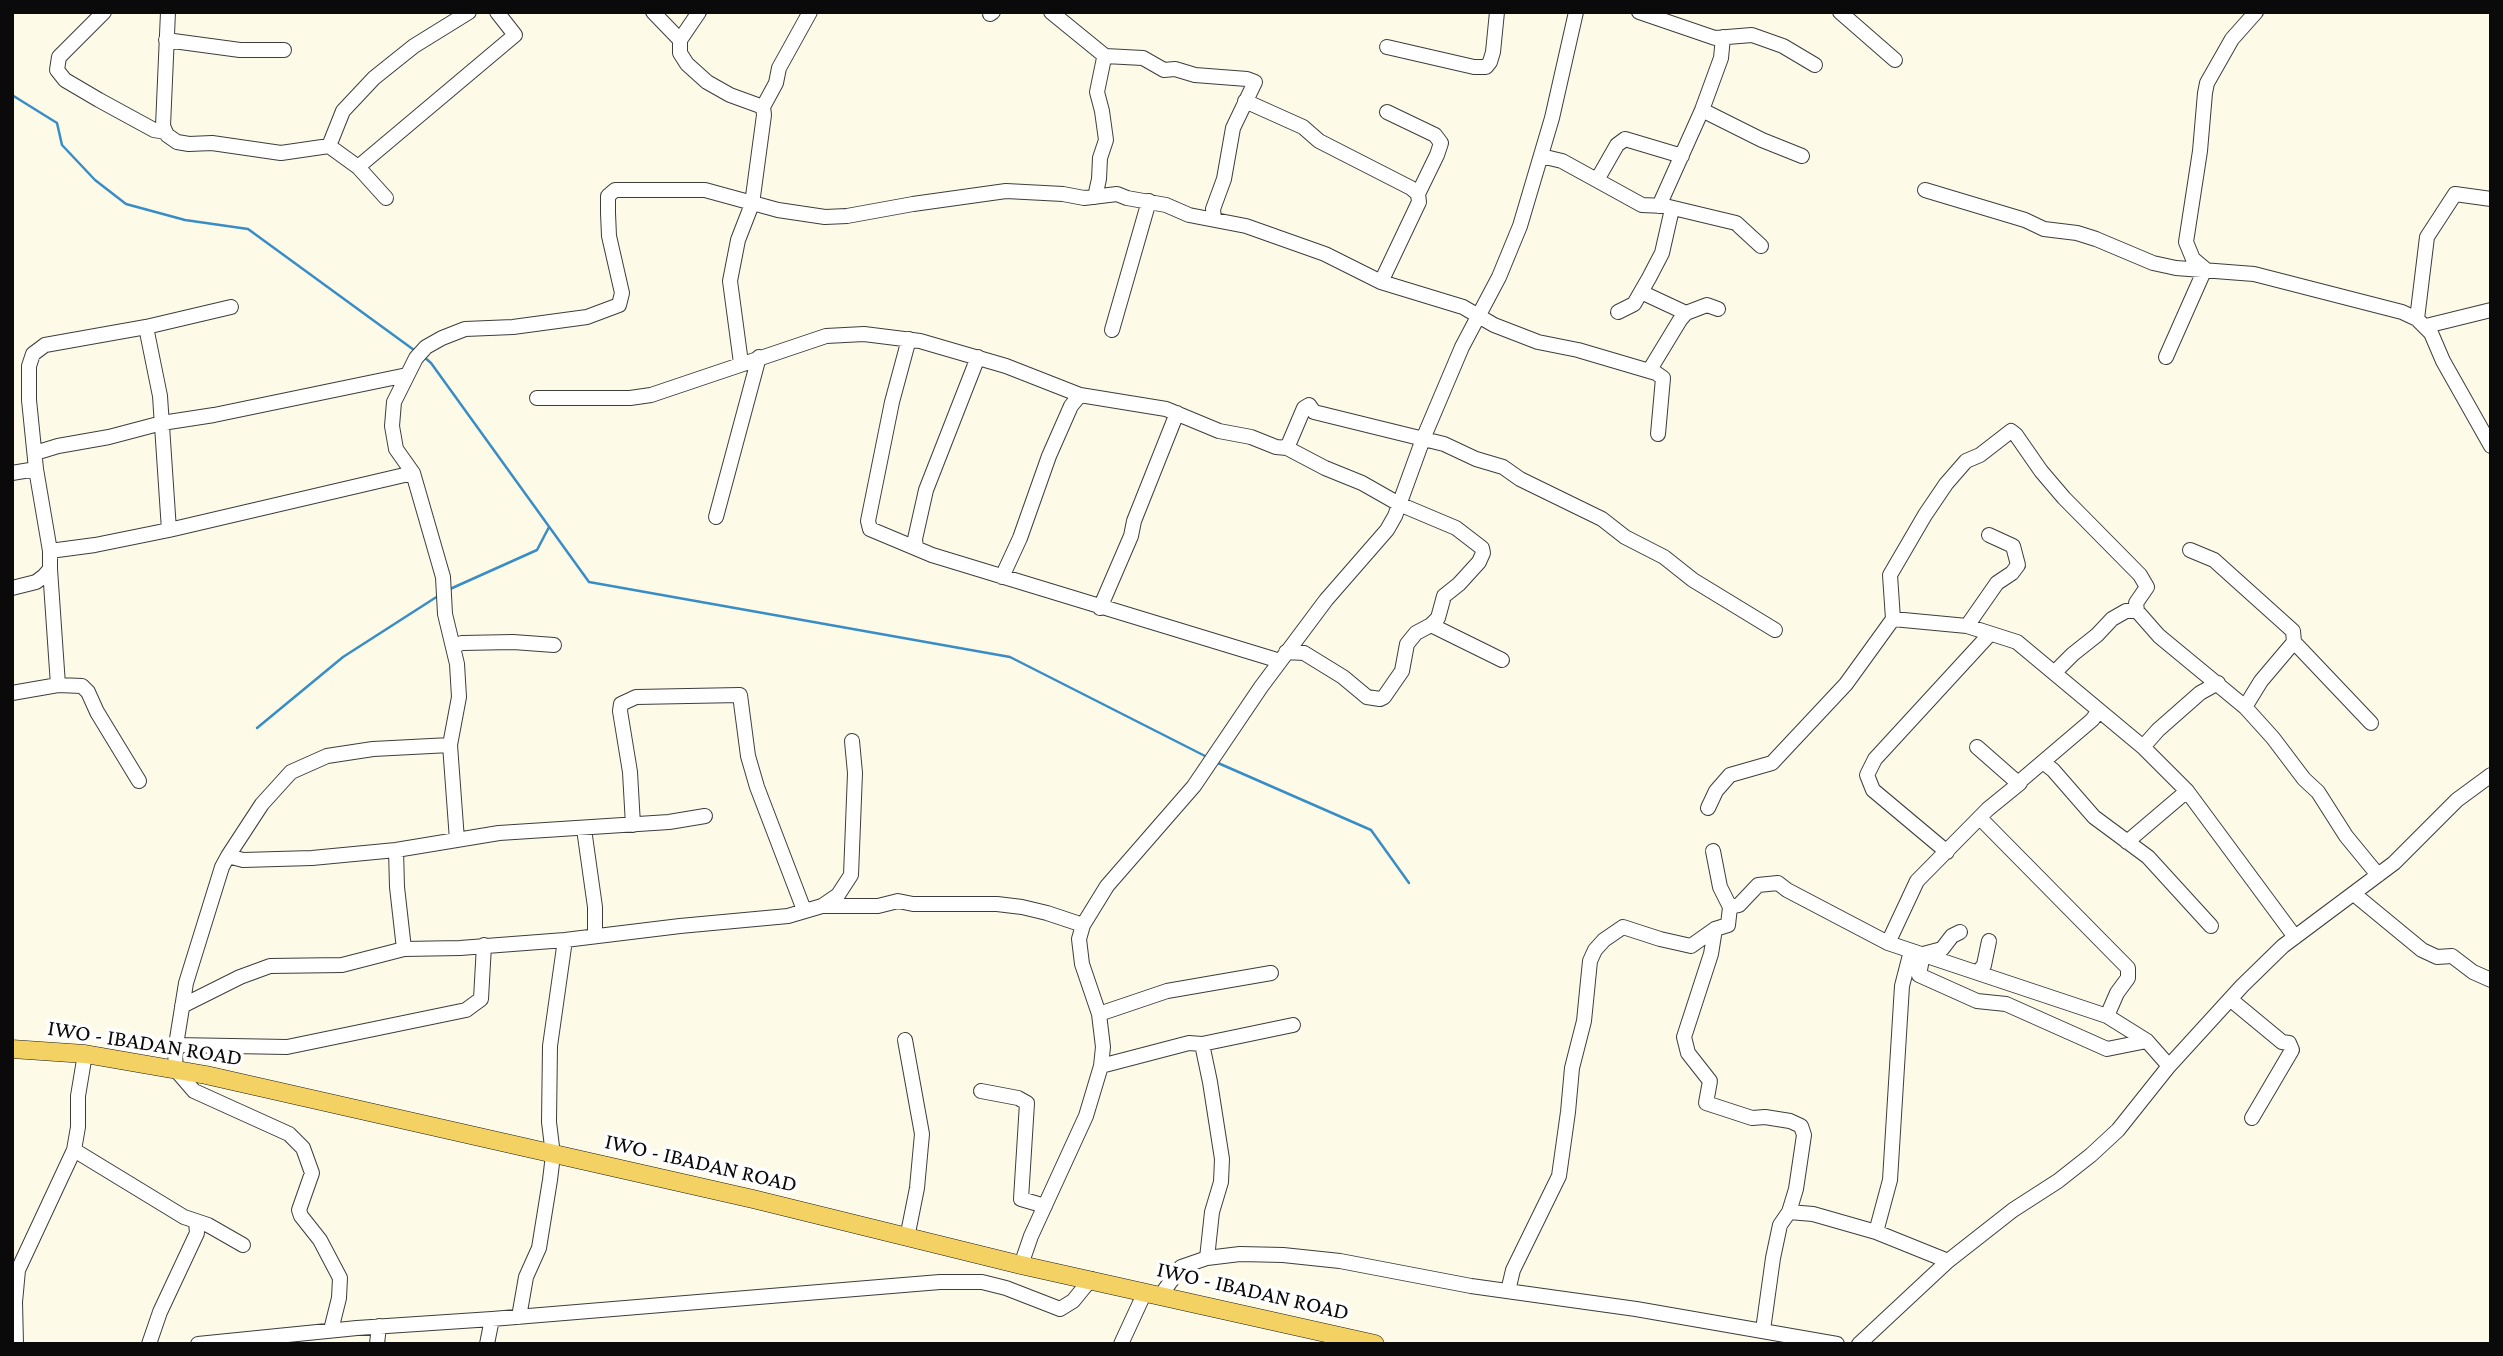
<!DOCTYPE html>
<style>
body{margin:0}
#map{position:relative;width:2503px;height:1356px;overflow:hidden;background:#fefae8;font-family:"Crimson Pro",serif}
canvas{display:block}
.frame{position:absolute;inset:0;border:14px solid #0a0a0a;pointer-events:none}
</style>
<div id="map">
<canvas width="2503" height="1356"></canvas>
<div class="frame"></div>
</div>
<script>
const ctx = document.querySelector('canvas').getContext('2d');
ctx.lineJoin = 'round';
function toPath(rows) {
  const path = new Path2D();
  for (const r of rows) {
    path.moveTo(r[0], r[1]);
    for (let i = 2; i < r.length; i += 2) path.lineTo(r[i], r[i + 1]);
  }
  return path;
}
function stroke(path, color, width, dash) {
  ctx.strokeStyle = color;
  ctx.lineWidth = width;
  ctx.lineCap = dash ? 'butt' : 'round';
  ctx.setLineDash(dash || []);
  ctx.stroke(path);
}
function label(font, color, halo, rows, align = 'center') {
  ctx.font = font + ' "Crimson Pro",serif';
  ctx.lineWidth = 7;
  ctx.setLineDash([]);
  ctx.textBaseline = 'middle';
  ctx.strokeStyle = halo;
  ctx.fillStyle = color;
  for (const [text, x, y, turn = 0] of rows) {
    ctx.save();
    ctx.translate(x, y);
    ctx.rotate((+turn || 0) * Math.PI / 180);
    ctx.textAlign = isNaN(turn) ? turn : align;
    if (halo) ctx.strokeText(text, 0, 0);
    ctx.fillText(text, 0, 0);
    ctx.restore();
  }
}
stroke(toPath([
 [12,95,57,123,62,145,95,180,126,204,185,220,248,229,414,350],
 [423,356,431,363,589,582,1010,657,1209,758],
 [450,589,537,550,549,527],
 [257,728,343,657,438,596],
 [1218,763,1371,830,1409,883]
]), '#398dc7', 2.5);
const minor = toPath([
 [104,12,59,57,57,70,65,80,99,100,154,130,165,132],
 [168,12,163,126,167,135,177,142,189,144,212,143,281,153,329,146],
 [653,12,680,40],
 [699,12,680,40,680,53,687,64,707,82,730,95,763,107],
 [1051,12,1105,56],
 [1639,12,1715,38,1752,35,1783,46,1815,65],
 [1840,12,1895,60],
 [990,14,993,12],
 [166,40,240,50,284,50],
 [1387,47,1474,67,1486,67,1490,62,1493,52,1497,12],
 [1245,101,1303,127,1319,141,1411,188,1418,194,1419,202,1381,282],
 [1702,110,1762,140,1802,156],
 [1387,112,1435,135,1441,143,1437,155,1418,194],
 [1541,156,1562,161,1642,205,1665,206,1736,223,1761,246],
 [358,167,515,35,497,12],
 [1597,180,1617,145,1625,139,1682,156],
 [1925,190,2025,220,2044,229,2077,233,2096,239,2153,263,2176,268,2254,274,2402,312,2417,319,2431,333,2443,361,2491,446],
 [1095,197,1099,179,1100,158,1106,140,1102,111,1097,92,1104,58,1105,56,1143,58,1164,70,1175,69,1195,75,1247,79,1255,82,1233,128,1224,179,1213,209,1214,219],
 [386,198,358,167,329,146,343,111,374,78,414,46,469,12],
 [1659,206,1702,110,1721,58,1723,37],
 [2205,269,2193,259,2186,242,2200,151,2205,93,2207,83,2232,39,2256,12],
 [1641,292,1686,313],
 [1618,312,1634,304,1649,278,1662,253,1672,209],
 [2417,319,2427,237,2455,194,2491,199],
 [2426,326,2491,310],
 [146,327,160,396,169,530],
 [1112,330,1149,201],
 [909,339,892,402,868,521,870,529,932,555,1280,661],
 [2166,357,2205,269],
 [741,363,730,281,738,240,752,204,764,115,763,107,776,83,779,68,810,12],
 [1649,371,1680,320,1686,313,1707,305,1718,309],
 [537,398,630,398,651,395,826,336,864,334,920,341,1006,366,1080,395,1166,409,1219,431,1251,437,1276,447,1287,448,1325,468,1362,483,1399,504,1456,528,1482,548,1483,553,1479,562,1459,584,1444,596,1438,618,1431,625,1416,633,1407,644,1402,671,1384,697,1380,699,1367,697,1343,677,1304,653,1286,652],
 [1287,448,1304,408,1309,405,1314,412,1444,444,1476,459,1503,467,1520,479,1602,519,1625,537,1664,557,1693,580,1775,630],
 [35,453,58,446,109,437,162,423,214,415,407,375],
 [12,473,36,469],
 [716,517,759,357],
 [916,548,915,539,926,490,978,357],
 [2190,550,2214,560,2293,631,2294,642,2261,681,2245,707],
 [50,551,95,545,169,530,413,473],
 [50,569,58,685],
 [1002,577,1020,538,1049,456,1071,406,1080,395],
 [12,588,36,582,44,576,50,569,50,551,36,469,29,400,29,366,33,354,45,345,146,327,231,307],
 [1100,608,1131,536,1134,521,1177,413],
 [1431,625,1502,660],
 [1967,626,1997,583,2012,573,2018,565,2013,546,1989,535],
 [2294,642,2371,723],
 [453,646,462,643,513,642,554,645],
 [2054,673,2073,654,2097,635,2112,619,2126,611,2137,611],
 [12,693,58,685,82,686,88,692,97,712,139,781],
 [1977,747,2018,783,2092,720,2098,712],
 [2143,747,2158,730,2200,693,2218,683],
 [2044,763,2053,770,2094,817,2148,857,2211,926],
 [1708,808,1716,791,1730,775,1772,763,1846,684,1893,619],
 [1980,818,2128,968,2128,978,2117,993,2107,1016],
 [633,825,630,772,620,711,621,704,636,697,740,695,748,756,757,787,804,910],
 [584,829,595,907,595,935],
 [457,840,450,745,459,697,457,664,445,614,443,577,413,473,396,449,392,426,394,402,416,358,426,347,442,338,465,329,513,327,587,317,619,305,622,293,609,236,608,213,608,196,615,190,705,190,778,210,825,217,847,216,913,204,1006,191,1063,194,1084,198,1117,194,1127,198,1166,205,1189,215,1246,226,1325,254,1381,282,1463,307,1494,325,1538,342,1578,350,1656,373,1663,378,1658,434],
 [2127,842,2187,791],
 [396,850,397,887,404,949],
 [1713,851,1720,887,1730,907],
 [1947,852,1873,790,1867,775,1875,759,1989,635],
 [228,856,262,804,291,772,327,756,373,749,450,745],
 [2354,894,2422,950,2437,957,2452,956,2473,972,2491,980],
 [822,906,838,895,851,875,855,773,852,741],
 [1715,929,1711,954,1684,1037,1688,1053,1710,1081,1706,1103,1752,1118,1765,1117,1790,1121,1801,1126,1804,1135,1796,1189,1789,1212,1780,1225,1773,1258,1763,1330],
 [1960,932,1952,936,1942,949,1923,954,1919,975,1977,1001,2006,1004,2107,1049,2147,1041],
 [2295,937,2187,791,2143,747,2017,642,1967,626,1893,619,1890,575,1925,515,1946,484,1966,461,1980,455,2011,431,2016,435,2041,471,2064,498,2140,575,2147,587,2136,603,2137,611,2159,636,2245,707,2273,738,2304,779,2318,792,2346,836,2378,875],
 [1888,943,1917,881,1988,809,2020,783],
 [1978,972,1984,965,1989,941],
 [2230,999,2282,1042,2289,1043,2292,1050,2252,1118],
 [182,1006,240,977,270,966,342,965,404,949,460,948,565,940,680,926,788,916,822,906,878,906,898,901,913,904,997,904,1022,907,1047,913,1083,925],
 [1099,1014,1167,991,1271,973],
 [905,1040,922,1134,917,1188,907,1238],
 [1202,1044,1293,1025],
 [176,1045,287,1047,466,1010,481,999,484,945],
 [1101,1066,1189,1043,1202,1044,1210,1082,1222,1159,1221,1182,1212,1212,1207,1258],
 [981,1091,1018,1098,1027,1103,1021,1199,1045,1206],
 [74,1150,184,1217,208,1225,243,1245],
 [1789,1212,1813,1214,1876,1232,1948,1261],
 [1876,1232,1890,1180,1902,986,1911,951],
 [1021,1265,1031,1236,1086,1116,1101,1066,1103,1047,1099,1014,1082,964,1079,939,1083,925,1107,886,1194,786,1261,687,1326,600,1387,530,1395,516,1423,439,1462,347,1499,277,1520,226,1552,118,1576,12],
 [1508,1291,1513,1270,1559,1176,1568,1112,1572,1068,1584,1021,1590,961,1595,950,1604,940,1623,927,1660,939,1691,946,1715,929,1728,925,1730,907,1739,905,1758,885,1778,883,1787,890,1888,943,2107,1016,2147,1041,2169,1066],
 [1161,1295,1181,1267,1207,1258,1240,1254,1283,1255,1340,1261,1471,1286,1636,1309,1837,1344],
 [519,1317,526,1277,539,1248,550,1180,553,1155,549,1122,550,1046,565,940],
 [331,1330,339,1298,340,1278,320,1240,301,1216,299,1210,312,1173,303,1148,289,1134,194,1091,175,1069,176,1045,186,983,222,867,228,856,243,860,312,858,396,850,499,833,669,822,705,816],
 [16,1344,15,1302,18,1270,74,1150,78,1127,78,1096,85,1054],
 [149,1344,160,1312,197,1233,196,1222],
 [198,1344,357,1328,492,1319,940,1282,982,1282,1006,1288,1060,1309,1073,1301,1091,1279],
 [377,1344,379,1326],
 [487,1344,492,1319],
 [1121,1344,1145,1292],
 [1859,1344,1948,1261,2013,1210,2058,1181,2091,1155,2118,1130,2169,1066,2242,986,2283,946,2394,863,2457,800,2491,775]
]);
const major = toPath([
 [12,1049,85,1054,206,1075,753,1199,1021,1265,1375,1344]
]);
stroke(minor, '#3d3d3d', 16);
stroke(major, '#1b1b1b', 19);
stroke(minor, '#fff', 14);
stroke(major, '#f3d263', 18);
label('23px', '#0a0a0a', '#fff', [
 ["IWO - IBADAN ROAD",145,1043,9],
 ["IWO - IBADAN ROAD",701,1163,13],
 ["IWO - IBADAN ROAD",1253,1291,13]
]);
</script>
